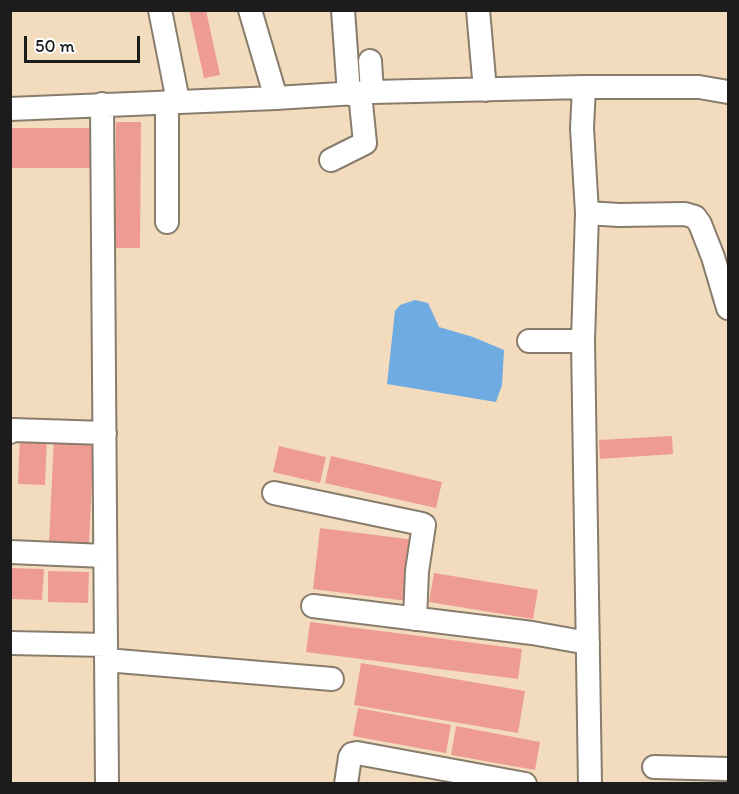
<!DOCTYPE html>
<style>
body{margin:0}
#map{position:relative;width:739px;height:794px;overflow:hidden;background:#f3dcbd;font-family:Itim,sans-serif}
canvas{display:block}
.frame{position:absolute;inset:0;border:12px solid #1c1c1c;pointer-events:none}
.scale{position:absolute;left:24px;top:36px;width:116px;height:27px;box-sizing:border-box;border:3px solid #1c1c1c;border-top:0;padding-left:8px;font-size:18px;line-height:21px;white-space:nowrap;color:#1c1c1c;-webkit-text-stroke:4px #fff;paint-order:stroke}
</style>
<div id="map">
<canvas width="739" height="794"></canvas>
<div class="frame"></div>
<div class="scale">50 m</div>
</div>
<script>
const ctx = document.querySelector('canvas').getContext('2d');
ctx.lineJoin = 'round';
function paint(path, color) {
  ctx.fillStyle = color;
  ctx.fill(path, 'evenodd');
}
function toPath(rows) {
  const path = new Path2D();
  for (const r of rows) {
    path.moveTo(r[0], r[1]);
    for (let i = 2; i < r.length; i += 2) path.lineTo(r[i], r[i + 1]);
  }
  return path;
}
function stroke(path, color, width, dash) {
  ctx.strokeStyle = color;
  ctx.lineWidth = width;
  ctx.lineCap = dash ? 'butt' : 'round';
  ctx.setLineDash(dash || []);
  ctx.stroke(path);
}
paint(toPath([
 [415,300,428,303,439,327,473,337,504,350,502,385,496,402,387,384,395,311,400,305]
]), '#6dabe0');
paint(toPath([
 [189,10,206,10,220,75,204,78],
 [116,122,141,122,140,248,115,248],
 [10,128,95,128,95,168,10,168],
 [20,435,47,436,45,485,18,484],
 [54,436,94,438,89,544,49,543],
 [672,436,673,454,600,459,599,440],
 [279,446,326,457,320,483,273,472],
 [331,456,442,482,436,508,325,483],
 [320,528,415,540,407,601,313,589],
 [10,568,44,569,42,600,10,599],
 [48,571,89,572,88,603,48,602],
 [434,573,538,590,533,619,429,602],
 [310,622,522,649,518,679,306,652],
 [361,663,525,691,518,733,354,705],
 [358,708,451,725,446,753,353,736],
 [456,726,540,742,535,770,451,755]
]), '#ee9b93');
const minor = toPath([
 [160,10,178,101],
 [250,10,276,98],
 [343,10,349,94],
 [478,10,485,90],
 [370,61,372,92],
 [584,87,582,128,587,213,583,341,590,784],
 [167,102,167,222],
 [102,104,107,784],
 [10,109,276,98,372,92,584,87,699,87,728,92],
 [331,160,365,143,360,93],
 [587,213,619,215,685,214,695,217,700,224,713,257,728,308],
 [529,341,583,341],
 [10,432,13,430,105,433],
 [274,493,422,524,424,525,417,571,415,619],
 [10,552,105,556],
 [313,606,532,633,588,643],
 [10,643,106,645],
 [106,660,332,679],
 [654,767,728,769],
 [346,784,350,757,352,754,357,753,525,784]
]);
stroke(minor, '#887c6c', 26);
stroke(minor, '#fff', 22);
</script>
